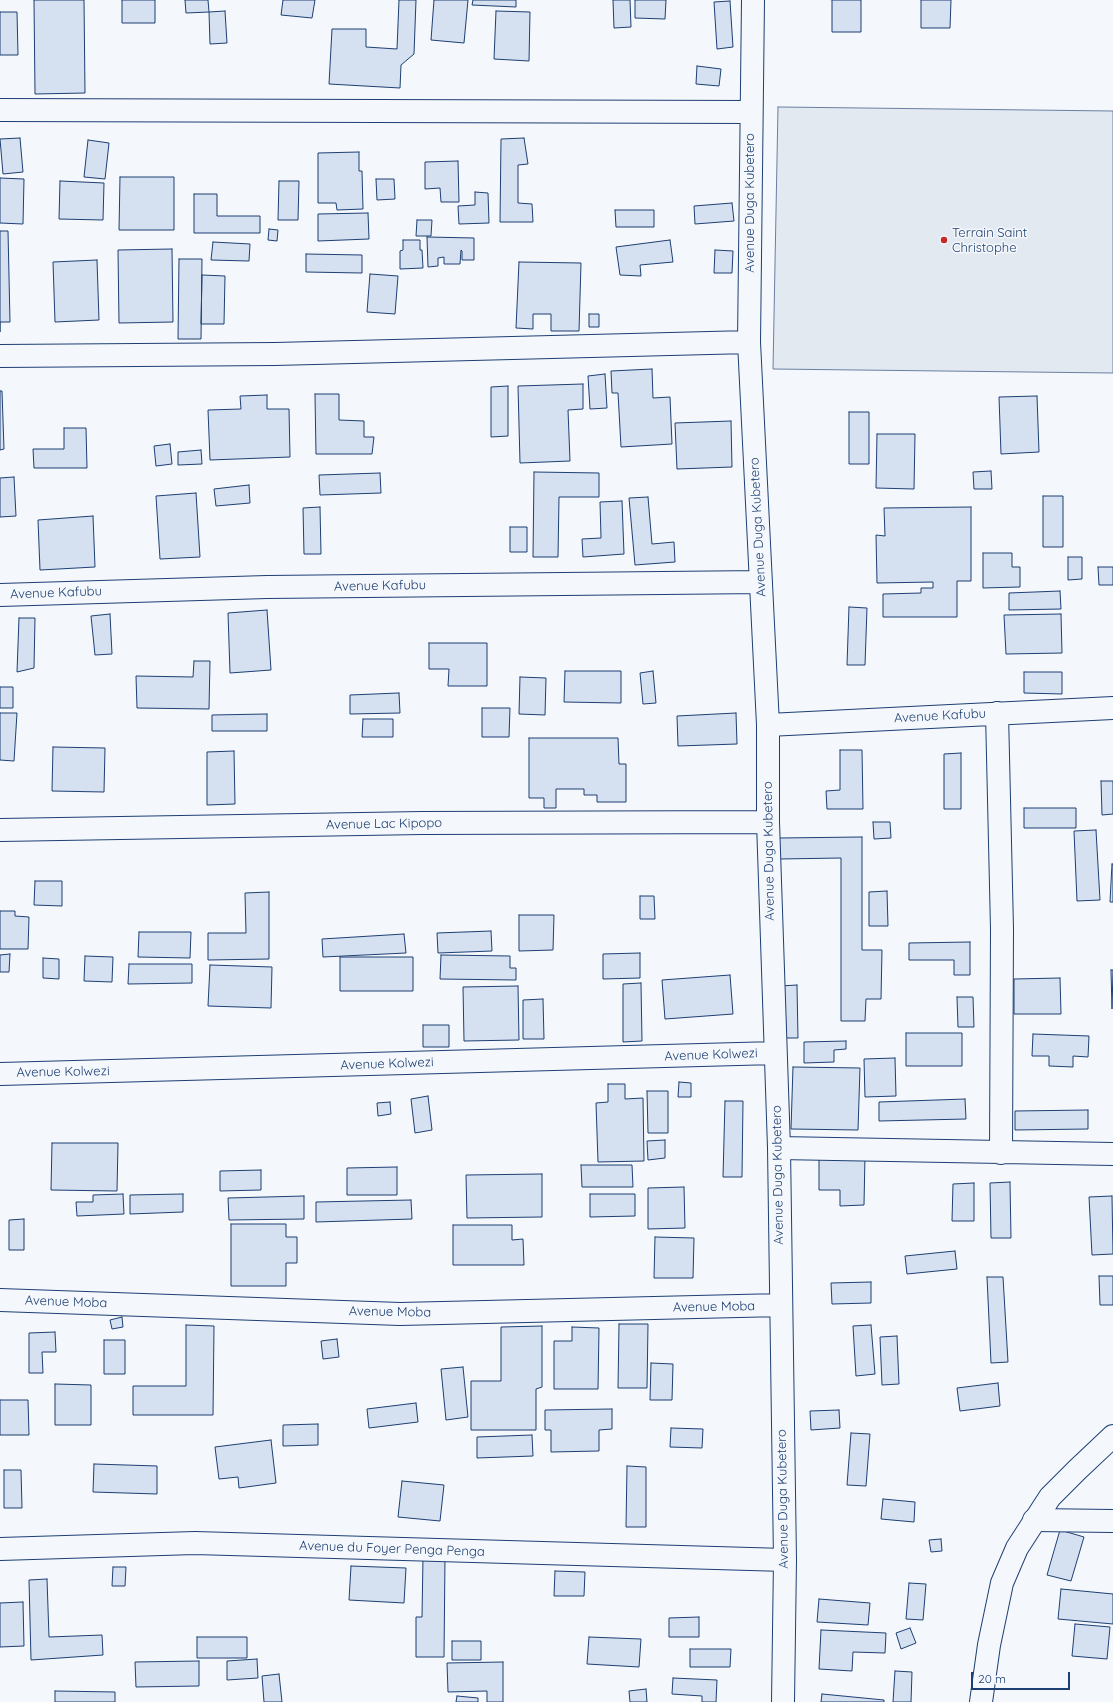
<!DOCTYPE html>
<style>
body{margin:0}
#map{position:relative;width:1113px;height:1702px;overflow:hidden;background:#f4f7fb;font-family:Quicksand,sans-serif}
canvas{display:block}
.scale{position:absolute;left:971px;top:1672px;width:99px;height:18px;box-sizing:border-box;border:2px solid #1d3f73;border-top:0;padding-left:5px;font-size:12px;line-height:14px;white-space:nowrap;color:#1d3f73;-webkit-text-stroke:3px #f4f7fb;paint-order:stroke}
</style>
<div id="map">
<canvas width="1113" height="1702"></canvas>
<div class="scale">20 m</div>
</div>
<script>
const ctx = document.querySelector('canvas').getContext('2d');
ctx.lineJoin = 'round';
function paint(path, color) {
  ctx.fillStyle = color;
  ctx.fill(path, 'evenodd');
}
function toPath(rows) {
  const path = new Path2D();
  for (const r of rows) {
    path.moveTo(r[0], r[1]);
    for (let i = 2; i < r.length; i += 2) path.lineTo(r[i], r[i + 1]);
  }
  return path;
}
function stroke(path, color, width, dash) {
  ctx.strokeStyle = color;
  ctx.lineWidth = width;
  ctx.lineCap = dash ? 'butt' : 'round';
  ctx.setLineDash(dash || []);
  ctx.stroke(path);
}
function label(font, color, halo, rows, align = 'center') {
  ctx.font = font + ' Quicksand,sans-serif';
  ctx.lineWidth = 3;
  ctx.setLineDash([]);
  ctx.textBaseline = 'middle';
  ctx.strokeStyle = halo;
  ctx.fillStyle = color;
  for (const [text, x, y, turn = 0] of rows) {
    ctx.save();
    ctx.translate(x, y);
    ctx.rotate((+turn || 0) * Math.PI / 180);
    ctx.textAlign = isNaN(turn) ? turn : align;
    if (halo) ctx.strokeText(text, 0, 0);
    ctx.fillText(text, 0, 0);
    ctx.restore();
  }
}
const green = toPath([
 [778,107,1113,111,1113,373,773,369,778,107]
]);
paint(green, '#e3e9f0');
stroke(green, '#687fa3', 1);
const building = toPath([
 [34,0,84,0,85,93,35,94,34,0],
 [122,0,155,0,155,23,122,23,122,0],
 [185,0,208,0,209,12,186,13,185,0],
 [283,0,315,0,312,18,281,15,283,0],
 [399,0,416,0,414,54,401,65,400,88,329,84,332,29,366,29,366,47,397,49,399,0],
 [434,0,468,0,464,43,431,40,434,0],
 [473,0,516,0,516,7,472,5,473,0],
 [613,0,630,0,631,27,614,28,613,0],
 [635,0,666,0,665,19,635,18,635,0],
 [832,0,861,0,861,32,832,32,832,0],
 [921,0,951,0,950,28,921,28,921,0],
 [730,1,733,47,717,49,714,2,730,1],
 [225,11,227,43,210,44,209,12,225,11],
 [496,11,530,12,529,61,494,59,496,11],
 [0,12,17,12,18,55,0,55,0,12],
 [697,66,721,69,719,86,696,84,697,66],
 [20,138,23,172,3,174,0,139,20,138],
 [524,138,528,164,518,165,518,203,532,204,533,222,500,222,501,139,524,138],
 [88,140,109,143,105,179,84,177,88,140],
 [359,152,359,171,362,171,363,209,337,210,336,203,318,203,318,153,359,152],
 [458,161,459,202,441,202,440,188,425,189,425,162,458,161],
 [120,177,174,177,174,230,119,230,120,177],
 [0,178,24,179,23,224,0,223,0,178],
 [376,179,394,179,395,199,377,200,376,179],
 [60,181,104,183,103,220,59,219,60,181],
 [279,181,299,181,298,220,278,220,279,181],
 [475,192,488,193,489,223,459,224,458,206,475,205,475,192],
 [194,194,217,194,217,216,260,216,260,233,194,233,194,194],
 [732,203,734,221,695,224,694,206,732,203],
 [615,210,654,210,654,227,616,227,615,210],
 [368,213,369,239,318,241,318,214,368,213],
 [417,220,432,220,431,236,416,236,417,220],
 [269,229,278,230,277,241,268,240,269,229],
 [0,231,8,231,10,322,0,322,0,332,0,231],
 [427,237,474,238,474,260,462,260,462,251,461,250,460,264,444,264,444,257,438,258,438,266,428,267,427,237],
 [403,240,420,240,420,250,422,250,423,268,400,269,400,251,403,250,403,240],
 [670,240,673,262,640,265,641,276,620,275,616,247,670,240],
 [213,242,250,244,249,261,211,260,213,242],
 [172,249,173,322,119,323,118,250,172,249],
 [715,250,733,251,732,273,714,273,715,250],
 [306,254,362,255,362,273,306,272,306,254],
 [179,259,202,259,201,339,178,339,179,259],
 [97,260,99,320,55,322,53,262,97,260],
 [519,262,581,263,579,331,551,331,551,314,533,314,533,329,516,328,519,262],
 [370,274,398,276,395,314,367,312,370,274],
 [202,275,225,276,224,324,201,324,202,275],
 [589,314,599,314,599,327,589,327,589,314],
 [652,369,653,398,670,397,672,444,621,447,618,393,612,393,611,371,652,369],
 [605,374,607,408,590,409,588,376,605,374],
 [583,384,583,409,568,410,570,461,520,463,518,386,583,384],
 [508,386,508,436,491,437,491,387,508,386],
 [0,391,2,391,4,449,0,450,0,391],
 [315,394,339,394,339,420,364,421,364,437,374,437,372,454,316,454,315,394],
 [267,395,267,409,289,409,290,457,210,460,208,410,241,409,240,396,267,395],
 [1037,396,1039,452,1001,454,999,397,1037,396],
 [849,412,869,412,869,464,849,464,849,412],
 [731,421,732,467,677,469,675,423,731,421],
 [64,428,86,428,87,468,34,468,33,449,64,449,64,428],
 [877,434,915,434,914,489,876,488,877,434],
 [170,444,172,464,156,466,154,446,170,444],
 [201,450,202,464,178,465,178,452,201,450],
 [991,471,992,489,974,489,973,472,991,471],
 [534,472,599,473,599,497,559,497,558,557,533,557,534,472],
 [380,473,381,493,320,495,319,475,380,473],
 [14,477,16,516,0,517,0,478,14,477],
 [249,485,250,503,216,506,214,489,249,485],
 [196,493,200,557,160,559,156,496,196,493],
 [1043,496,1063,496,1063,547,1043,547,1043,496],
 [648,497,652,544,674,542,675,562,635,565,629,498,648,497],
 [622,501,624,554,583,557,582,539,601,538,600,502,622,501],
 [320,507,321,554,304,554,303,508,320,507],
 [971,507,971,581,957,581,957,617,883,617,883,594,921,593,921,588,933,588,933,582,877,583,876,535,885,536,884,508,971,507],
 [93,516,95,567,40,570,38,520,93,516],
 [510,527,527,527,527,552,510,552,510,527],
 [983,553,1012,553,1012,567,1020,567,1020,587,983,588,983,553],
 [1068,557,1082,557,1082,579,1068,580,1068,557],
 [1098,567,1113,567,1113,585,1099,585,1098,567],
 [1060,591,1061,609,1009,610,1009,593,1060,591],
 [849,607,867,608,865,665,847,665,849,607],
 [267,610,271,670,230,673,228,613,267,610],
 [110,614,112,654,95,655,91,616,110,614],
 [1061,614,1062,653,1006,654,1004,615,1061,614],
 [19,618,35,618,34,668,17,672,19,618],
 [429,643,487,643,487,686,448,686,449,669,429,669,429,643],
 [194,661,210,661,209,709,137,708,136,676,193,677,194,661],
 [565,671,621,671,621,703,564,702,565,671],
 [653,671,656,703,643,704,640,673,653,671],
 [1024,672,1062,672,1062,694,1024,693,1024,672],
 [520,677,546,678,545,715,519,714,520,677],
 [0,687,13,687,13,708,0,708,0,687],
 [399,693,400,713,350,714,350,695,399,693],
 [482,708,510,708,509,737,482,737,482,708],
 [0,713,17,713,14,761,0,760,0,713],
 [736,713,737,744,678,746,677,716,736,713],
 [267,714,267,731,212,731,212,715,267,714],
 [363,719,393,719,393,737,362,737,363,719],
 [529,738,618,738,619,764,626,764,626,802,597,802,597,795,584,795,584,789,556,789,556,808,544,808,544,798,529,798,529,738],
 [53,747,105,748,104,792,52,791,53,747],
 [840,750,862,750,863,809,827,809,826,791,840,790,840,750],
 [234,751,235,804,207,805,207,752,234,751],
 [961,753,961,809,944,809,944,754,961,753],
 [1101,781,1113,781,1113,814,1102,815,1101,781],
 [1024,808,1076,808,1076,828,1024,828,1024,808],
 [873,822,890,822,891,838,874,839,873,822],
 [1096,830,1100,900,1077,901,1074,831,1096,830],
 [862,837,862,950,882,950,881,999,866,999,865,1021,841,1021,841,858,779,859,779,838,862,837],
 [1112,864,1113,864,1113,902,1110,902,1112,864],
 [35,881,62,881,62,906,34,905,35,881],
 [887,891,888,926,869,926,869,892,887,891],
 [269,892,269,959,208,960,208,933,246,933,245,893,269,892],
 [640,896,654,896,655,919,640,919,640,896],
 [0,911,15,911,15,916,29,917,28,949,0,949,0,911],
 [519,915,554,915,553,950,519,951,519,915],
 [491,931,492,951,438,953,437,933,491,931],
 [139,932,191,932,190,958,138,957,139,932],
 [404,934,406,953,323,957,322,939,404,934],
 [970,942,970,975,954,975,954,960,909,960,909,943,970,942],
 [640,953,640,978,603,979,603,954,640,953],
 [10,954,9,972,0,972,0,955,10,954],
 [441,955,510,956,510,968,516,968,516,980,440,979,441,955],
 [85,956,113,957,112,982,84,981,85,956],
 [340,957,413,957,413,991,340,991,340,957],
 [43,958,59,959,59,979,43,978,43,958],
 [129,964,192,964,192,983,128,984,129,964],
 [210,965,272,967,271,1008,208,1006,210,965],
 [1111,970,1113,970,1112,1009,1111,970],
 [730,975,733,1014,665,1019,662,980,730,975],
 [1060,978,1061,1014,1014,1014,1014,979,1060,978],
 [641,983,642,1041,623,1042,623,984,641,983],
 [797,985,798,1038,782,1038,780,986,797,985],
 [518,986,519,1040,464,1041,463,987,518,986],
 [957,997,973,997,974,1027,958,1027,957,997],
 [543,999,544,1039,523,1039,523,1000,543,999],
 [423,1025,449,1025,449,1047,423,1047,423,1025],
 [906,1033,962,1033,962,1066,906,1066,906,1033],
 [1033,1034,1089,1036,1088,1057,1073,1056,1073,1067,1049,1066,1049,1056,1032,1056,1033,1034],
 [846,1041,846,1049,834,1050,834,1062,804,1063,804,1042,846,1041],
 [895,1058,896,1096,865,1097,864,1059,895,1058],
 [793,1067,860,1068,858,1130,791,1129,793,1067],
 [679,1082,691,1083,691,1097,678,1097,679,1082],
 [608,1084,625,1084,625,1099,643,1098,644,1161,598,1162,596,1103,608,1102,608,1084],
 [647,1091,668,1091,668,1133,648,1133,647,1091],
 [428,1096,432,1130,415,1133,411,1099,428,1096],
 [965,1099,966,1119,879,1121,879,1102,965,1099],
 [725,1101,743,1101,742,1177,723,1177,725,1101],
 [390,1102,391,1114,378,1116,377,1103,390,1102],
 [1088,1110,1088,1129,1015,1130,1015,1111,1088,1110],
 [665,1140,665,1158,648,1160,647,1141,665,1140],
 [52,1143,118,1143,117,1191,51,1190,52,1143],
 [819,1155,865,1155,864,1205,840,1206,840,1190,819,1190,819,1155],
 [581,1165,632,1165,633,1187,582,1187,581,1165],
 [397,1167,397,1195,347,1195,347,1168,397,1167],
 [261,1170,261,1190,220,1191,220,1171,261,1170],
 [542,1174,542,1217,467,1218,466,1175,542,1174],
 [1010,1182,1011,1238,991,1238,990,1183,1010,1182],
 [974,1183,974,1221,952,1221,953,1184,974,1183],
 [684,1187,685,1228,648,1229,648,1188,684,1187],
 [123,1194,124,1214,77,1216,76,1202,93,1202,93,1195,123,1194],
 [183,1194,183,1212,130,1214,130,1195,183,1194],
 [590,1194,635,1194,635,1216,590,1217,590,1194],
 [304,1196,304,1219,229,1220,228,1198,304,1196],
 [1112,1196,1113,1254,1092,1255,1089,1197,1112,1196],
 [411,1200,412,1219,316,1222,316,1202,411,1200],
 [24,1219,24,1250,9,1250,9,1220,24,1219],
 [231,1224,286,1224,286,1237,297,1237,297,1263,286,1263,286,1286,231,1286,231,1224],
 [453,1225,512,1225,512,1240,523,1239,524,1265,453,1265,453,1225],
 [655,1237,694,1238,693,1278,654,1278,655,1237],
 [955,1251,957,1269,907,1274,905,1256,955,1251],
 [1099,1276,1113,1276,1113,1305,1100,1305,1099,1276],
 [987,1277,1003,1277,1008,1362,991,1363,987,1277],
 [871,1282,871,1303,832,1304,831,1283,871,1282],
 [122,1317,123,1327,112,1329,110,1320,122,1317],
 [619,1324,648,1324,647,1388,618,1388,619,1324],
 [186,1325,214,1326,213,1415,133,1415,133,1386,186,1386,186,1325],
 [871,1325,875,1374,856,1376,853,1326,871,1325],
 [542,1326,542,1387,536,1389,536,1430,471,1430,471,1381,501,1381,501,1327,542,1326],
 [572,1327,599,1328,598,1389,554,1389,554,1341,572,1341,572,1327],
 [55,1332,56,1352,42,1352,43,1373,29,1373,29,1333,55,1332],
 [897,1336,899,1384,882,1385,880,1337,897,1336],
 [337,1339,339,1357,323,1359,321,1341,337,1339],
 [104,1340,125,1340,125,1374,104,1374,104,1340],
 [651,1363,673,1364,672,1400,650,1400,651,1363],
 [463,1367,468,1417,446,1420,441,1369,463,1367],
 [998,1383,1000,1406,960,1411,957,1388,998,1383],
 [55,1384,91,1385,91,1425,55,1425,55,1384],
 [0,1400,28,1400,29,1435,0,1435,0,1400],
 [416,1403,418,1422,369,1428,367,1409,416,1403],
 [612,1409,612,1429,599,1430,599,1451,551,1452,551,1430,545,1430,545,1410,612,1409],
 [839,1410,840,1428,811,1430,810,1411,839,1410],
 [318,1424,318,1445,283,1446,283,1425,318,1424],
 [671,1428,703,1429,702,1448,670,1447,671,1428],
 [851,1433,870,1434,866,1486,847,1485,851,1433],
 [532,1435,533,1456,477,1458,477,1437,532,1435],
 [271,1440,276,1483,239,1488,238,1477,219,1479,215,1447,271,1440],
 [94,1464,157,1466,157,1494,93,1492,94,1464],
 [627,1466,646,1467,646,1527,626,1527,627,1466],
 [4,1470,21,1470,22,1508,4,1508,4,1470],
 [402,1481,444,1485,440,1521,398,1517,402,1481],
 [883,1499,915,1502,914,1522,881,1519,883,1499],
 [1060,1530,1084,1537,1071,1581,1047,1575,1060,1530],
 [941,1539,942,1551,931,1552,929,1540,941,1539],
 [423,1557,445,1557,444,1657,416,1657,416,1617,422,1617,423,1557],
 [351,1566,406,1568,404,1603,349,1600,351,1566],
 [113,1567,126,1567,125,1586,112,1586,113,1567],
 [555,1571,585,1572,584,1596,554,1596,555,1571],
 [47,1579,49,1637,102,1635,103,1655,31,1660,29,1580,47,1579],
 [909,1583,926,1584,923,1620,906,1619,909,1583],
 [1061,1589,1113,1594,1113,1624,1058,1619,1061,1589],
 [819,1599,870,1603,868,1625,817,1622,819,1599],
 [23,1602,24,1646,0,1647,0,1603,23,1602],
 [699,1617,699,1637,669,1637,669,1618,699,1617],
 [1075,1624,1110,1627,1107,1659,1072,1656,1075,1624],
 [910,1628,916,1643,901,1649,896,1633,910,1628],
 [821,1630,886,1633,885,1653,853,1652,852,1671,819,1669,821,1630],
 [197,1637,247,1637,247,1658,197,1658,197,1637],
 [589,1637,641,1639,639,1667,587,1664,589,1637],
 [452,1641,481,1641,481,1660,452,1660,452,1641],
 [690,1649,731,1649,730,1667,690,1667,690,1649],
 [257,1659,258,1678,227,1680,227,1661,257,1659],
 [199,1661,199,1686,136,1687,135,1662,199,1661],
 [503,1662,503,1702,487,1702,487,1691,448,1692,447,1663,503,1662],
 [895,1671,912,1672,911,1702,893,1702,895,1671],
 [279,1674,282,1702,264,1702,262,1676,279,1674],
 [673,1678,717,1680,716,1702,702,1702,702,1696,672,1694,673,1678],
 [646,1689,647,1702,630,1702,629,1691,646,1689],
 [55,1691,115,1692,115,1702,55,1702,55,1691],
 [822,1694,884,1700,884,1702,821,1702,822,1694],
 [457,1696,478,1698,478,1702,456,1702,457,1696]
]);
paint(building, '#d5e0f0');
stroke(building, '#1d3f73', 1);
const minor = toPath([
 [753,0,749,342,768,725,768,822,779,1148,785,1560,783,1702],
 [0,110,751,112],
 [0,356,275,354,749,342],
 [0,595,267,587,761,582],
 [997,713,1002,929,1001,1153],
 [768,725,1113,708],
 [0,830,422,823,768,822],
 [0,1074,775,1053],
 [779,1148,1113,1154],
 [0,1300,400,1314,781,1305],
 [1034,1520,1113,1521],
 [0,1549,195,1543,785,1560]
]);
const tertiary = toPath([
 [981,1702,989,1645,1002,1583,1017,1548,1050,1497,1077,1470,1113,1436]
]);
stroke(minor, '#1d3f73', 24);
stroke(tertiary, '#1d3f73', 24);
stroke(minor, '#f4f7fb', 22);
stroke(tertiary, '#f4f7fb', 22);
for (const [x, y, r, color] of [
 [944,240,4,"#c62828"]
]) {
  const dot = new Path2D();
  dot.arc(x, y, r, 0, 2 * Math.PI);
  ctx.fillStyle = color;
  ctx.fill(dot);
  stroke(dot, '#f4f7fb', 1.5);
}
label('13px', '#1d3f73', '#f4f7fb', [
 ["Avenue Duga Kubetero",750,203,-90],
 ["Avenue Duga Kubetero",758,527,-93],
 ["Avenue Kafubu",380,586,-1],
 ["Avenue Kafubu",56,593,-2],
 ["Avenue Kafubu",940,716,-3],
 ["Avenue Lac Kipopo",384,824,-1],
 ["Avenue Duga Kubetero",769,851,-91],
 ["Avenue Kolwezi",711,1055,-2],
 ["Avenue Kolwezi",387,1064,-2],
 ["Avenue Kolwezi",63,1072,-1],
 ["Avenue Duga Kubetero",778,1175,-91],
 ["Avenue Moba",66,1302,2],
 ["Avenue Moba",714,1307,-1],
 ["Avenue Moba",390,1312,1],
 ["Avenue Duga Kubetero",783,1499,-91],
 ["Avenue du Foyer Penga Penga",392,1549,2]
]);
label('13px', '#1d3f73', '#f4f7fb', [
 ["Terrain Saint",952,233],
 ["Christophe",952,248]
], 'left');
</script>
